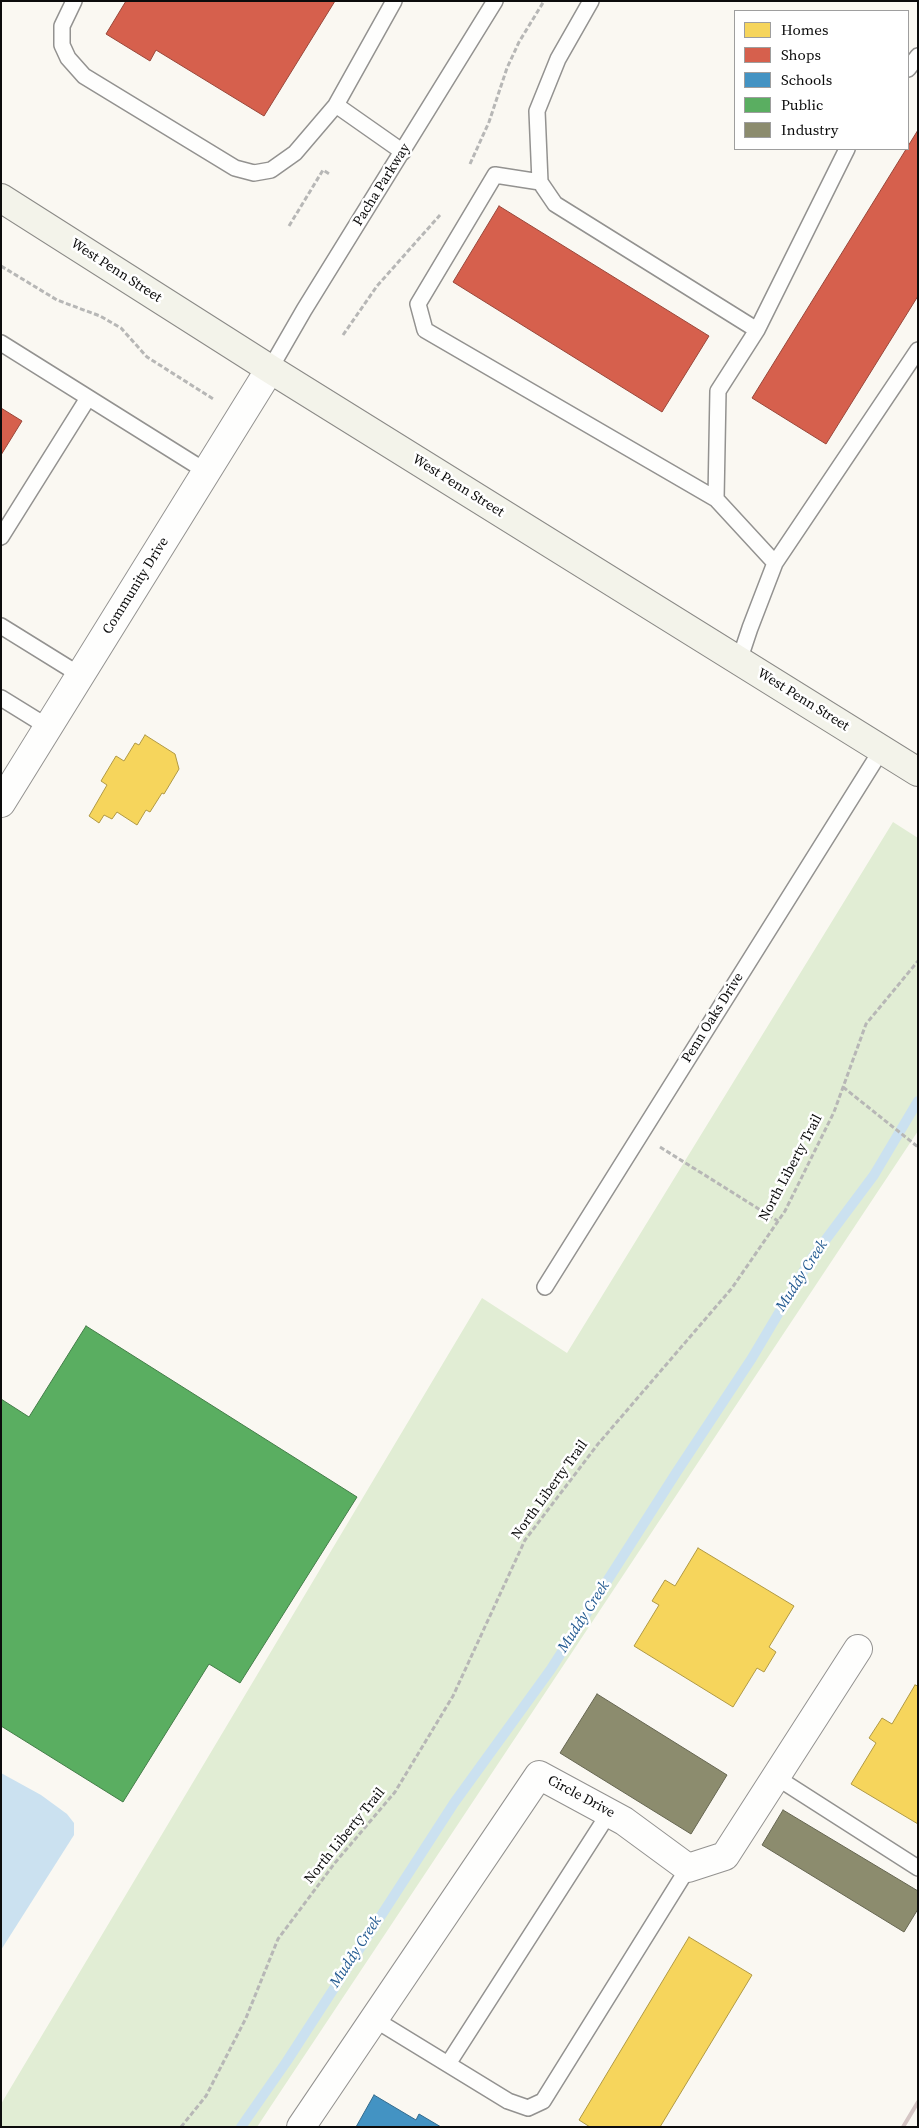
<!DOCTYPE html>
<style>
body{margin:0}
#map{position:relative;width:919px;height:2128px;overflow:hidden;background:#faf8f2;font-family:"Source Serif 4",serif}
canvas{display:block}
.frame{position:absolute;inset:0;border:2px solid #0c0c0c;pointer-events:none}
.legend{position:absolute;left:734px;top:10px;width:175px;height:140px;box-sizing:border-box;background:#fff;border:1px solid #9e9e9e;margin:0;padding:6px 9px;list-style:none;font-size:15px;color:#0c0c0c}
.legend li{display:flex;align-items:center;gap:10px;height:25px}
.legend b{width:25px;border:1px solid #9e9e9e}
</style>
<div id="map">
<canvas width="919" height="2128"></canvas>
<div class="frame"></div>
<ul class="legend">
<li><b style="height:14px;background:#f6d55c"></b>Homes</li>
<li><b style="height:14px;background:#d6604d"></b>Shops</li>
<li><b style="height:14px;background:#4393c3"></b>Schools</li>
<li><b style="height:14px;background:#5aae61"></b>Public</li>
<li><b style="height:14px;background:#8c8c6e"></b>Industry</li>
</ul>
</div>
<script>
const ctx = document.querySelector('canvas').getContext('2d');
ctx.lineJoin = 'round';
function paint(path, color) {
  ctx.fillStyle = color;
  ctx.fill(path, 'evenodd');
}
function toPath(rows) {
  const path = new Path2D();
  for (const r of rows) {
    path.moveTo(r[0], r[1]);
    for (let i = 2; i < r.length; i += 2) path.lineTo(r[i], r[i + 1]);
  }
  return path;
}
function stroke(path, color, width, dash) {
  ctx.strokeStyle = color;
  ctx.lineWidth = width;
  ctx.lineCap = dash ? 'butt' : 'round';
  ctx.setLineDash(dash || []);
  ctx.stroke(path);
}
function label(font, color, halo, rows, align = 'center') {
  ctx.font = font + ' "Source Serif 4",serif';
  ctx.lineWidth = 5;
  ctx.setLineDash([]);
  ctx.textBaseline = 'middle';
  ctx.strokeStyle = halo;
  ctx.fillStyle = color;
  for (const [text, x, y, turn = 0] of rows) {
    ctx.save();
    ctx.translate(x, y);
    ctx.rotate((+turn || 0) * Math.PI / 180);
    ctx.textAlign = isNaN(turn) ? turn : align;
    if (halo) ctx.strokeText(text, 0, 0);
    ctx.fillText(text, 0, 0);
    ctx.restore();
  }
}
paint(toPath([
 [893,822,918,838,918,1131,257,2127,1,2127,1,2104,482,1298,567,1353]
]), '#e1edd4');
paint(toPath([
 [1,1773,41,1795,67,1814,74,1823,74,1835,1,1950]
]), '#cbe1f0');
const homes = toPath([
 [145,735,175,754,179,769,164,794,162,793,150,812,146,810,137,825,117,812,112,819,104,815,99,823,89,816,107,785,101,781,116,756,124,761,135,743,139,745,145,735],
 [698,1548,794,1606,769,1647,776,1652,764,1672,757,1668,733,1707,634,1646,659,1605,652,1601,665,1580,675,1586,698,1548],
 [915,1685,918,1686,918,1824,851,1784,876,1743,869,1738,882,1718,892,1724,915,1685],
 [689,1937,752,1975,660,2127,590,2127,579,2120,689,1937]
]);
paint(homes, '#f6d55c');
stroke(homes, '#b09944', 1);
const shops = toPath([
 [126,1,335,1,264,116,156,50,150,61,106,34,126,1],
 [918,130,918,296,826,444,752,398,918,130],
 [499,206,709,336,662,412,453,282,499,206],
 [1,408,22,421,1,455,1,408]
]);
paint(shops, '#d6604d');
stroke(shops, '#99473a', 1);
const schools = toPath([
 [374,2095,416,2120,419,2114,441,2127,356,2127,374,2095]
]);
paint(schools, '#4393c3');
stroke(schools, '#326a8c', 1);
const public = toPath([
 [86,1326,357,1497,240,1683,209,1664,123,1802,1,1726,1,1399,29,1417,86,1326]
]);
paint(public, '#5aae61');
stroke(public, '#437d48', 1);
const industry = toPath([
 [597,1694,727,1775,691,1834,560,1753,597,1694],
 [783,1810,918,1891,918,1909,904,1932,762,1845,783,1810]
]);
paint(industry, '#8c8c6e');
stroke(industry, '#666651', 1);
stroke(toPath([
 [241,2127,287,2061,454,1803,551,1669,676,1473,752,1358,809,1262,874,1175,918,1101]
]), '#cbe1f0', 10);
const service = toPath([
 [74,1,62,26,62,45,68,58,84,76,235,168,254,173,271,170,295,153,336,105],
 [394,1,336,105,403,152],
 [591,1,558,59,537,111,540,182,555,204,757,330],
 [908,69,918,56],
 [540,182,495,175,418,304,425,330,716,499],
 [1,343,207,472],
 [270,369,304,310,495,1],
 [1,537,88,398],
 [775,563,716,499,718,391,757,330,847,149],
 [1,626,80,675],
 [739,661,750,628,775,563,918,350],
 [1,698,48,727],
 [545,1287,882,749],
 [776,1777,918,1868],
 [374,2019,508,2101,528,2108,543,2101,688,1868],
 [448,2064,609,1813]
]);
const minor = toPath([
 [1,803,270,369],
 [301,2127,539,1775,624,1821,688,1868,725,1856,858,1649]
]);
const secondary = toPath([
 [1,198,270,369,918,772]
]);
stroke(service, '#939290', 18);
stroke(minor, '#939290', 30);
stroke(secondary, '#8a8986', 30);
stroke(toPath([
 [470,164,489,122,507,68,519,42,544,1],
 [289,226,323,170,331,175],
 [1,266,57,300,100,316,121,328,147,357,215,400],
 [343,335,377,286,440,215],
 [843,1087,918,1147],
 [660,1147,778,1221],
 [181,2127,206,2096,246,2018,278,1939,334,1864,395,1792,453,1696,525,1540,598,1444,732,1288,785,1211,834,1112,866,1024,918,961]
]), '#b7b7b6', 3, [5, 2.5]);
stroke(service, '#fefefd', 15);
stroke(minor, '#fefefd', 28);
stroke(secondary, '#f3f3ea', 28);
stroke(toPath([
 [903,2127,918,2102]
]), '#d5c6c5', 4);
label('14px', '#0c0c0c', '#fff', [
 ["Pacha Parkway",382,185,-58],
 ["West Penn Street",116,271,33],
 ["West Penn Street",458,486,32],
 ["Community Drive",136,586,-58],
 ["West Penn Street",803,700,32],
 ["Penn Oaks Drive",713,1018,-58],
 ["North Liberty Trail",791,1168,-62],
 ["North Liberty Trail",550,1490,-54],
 ["Circle Drive",581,1797,28],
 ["North Liberty Trail",345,1836,-51]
]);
label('italic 15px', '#235a91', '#fff', [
 ["Muddy Creek",802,1276,-57],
 ["Muddy Creek",584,1617,-57],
 ["Muddy Creek",356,1952,-57]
]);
</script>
